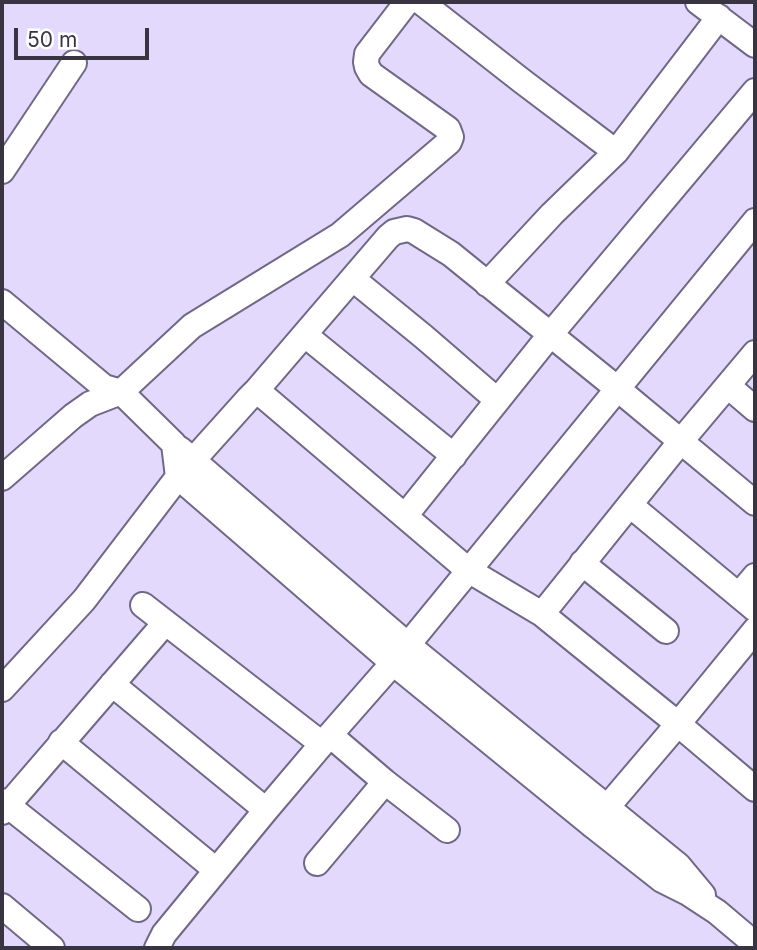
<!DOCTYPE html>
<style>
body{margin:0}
#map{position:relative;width:757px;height:950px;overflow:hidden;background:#e3d9fd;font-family:Inter,sans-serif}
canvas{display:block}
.frame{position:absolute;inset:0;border:4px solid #383442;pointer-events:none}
.scale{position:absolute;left:14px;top:28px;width:135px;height:32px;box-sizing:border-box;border:4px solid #383442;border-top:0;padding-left:9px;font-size:21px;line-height:24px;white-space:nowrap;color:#383442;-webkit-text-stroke:5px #fff;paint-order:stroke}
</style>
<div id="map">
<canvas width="757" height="950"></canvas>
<div class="frame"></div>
<div class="scale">50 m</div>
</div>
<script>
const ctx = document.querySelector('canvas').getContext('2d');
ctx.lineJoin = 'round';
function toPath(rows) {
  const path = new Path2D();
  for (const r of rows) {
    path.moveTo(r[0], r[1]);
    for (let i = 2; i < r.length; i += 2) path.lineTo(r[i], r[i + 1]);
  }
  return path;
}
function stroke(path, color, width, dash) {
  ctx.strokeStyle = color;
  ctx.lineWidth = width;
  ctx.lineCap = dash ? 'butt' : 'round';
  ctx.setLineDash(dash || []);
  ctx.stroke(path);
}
const minor = toPath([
 [407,2,367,54,366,62,367,67,371,74,448,129,451,137,449,142,340,235,192,326,121,392,174,444,178,477,393,663,592,825,662,880,688,893,717,912,755,944],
 [421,2,522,81,616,152],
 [698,2,755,45],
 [2,171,74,63],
 [353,279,424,337,497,400],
 [487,284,552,214,616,152,719,17],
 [2,302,104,387,121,392],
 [305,335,454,456],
 [728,386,755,409],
 [256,391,388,237,394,232,407,229,414,231,451,254,619,390,755,503],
 [180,449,408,645,678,865,703,895],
 [2,478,73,416,90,404,121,392],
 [630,505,755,609],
 [405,516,550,335,755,91],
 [582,563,666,631],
 [739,595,755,576],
 [143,605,322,744],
 [542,614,681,441,755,353],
 [755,630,678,724,755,789],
 [112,684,266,810],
 [2,689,84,600,178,477,248,399,256,391,267,399,468,570,542,614,678,724,592,825],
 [330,735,385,782,447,830],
 [61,742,216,870],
 [2,801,138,909],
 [2,812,165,623],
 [317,863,385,782],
 [2,906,52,948],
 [157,948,164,934,266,810,322,744,393,663,755,221]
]);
stroke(minor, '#716887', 28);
stroke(minor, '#fff', 24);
</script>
